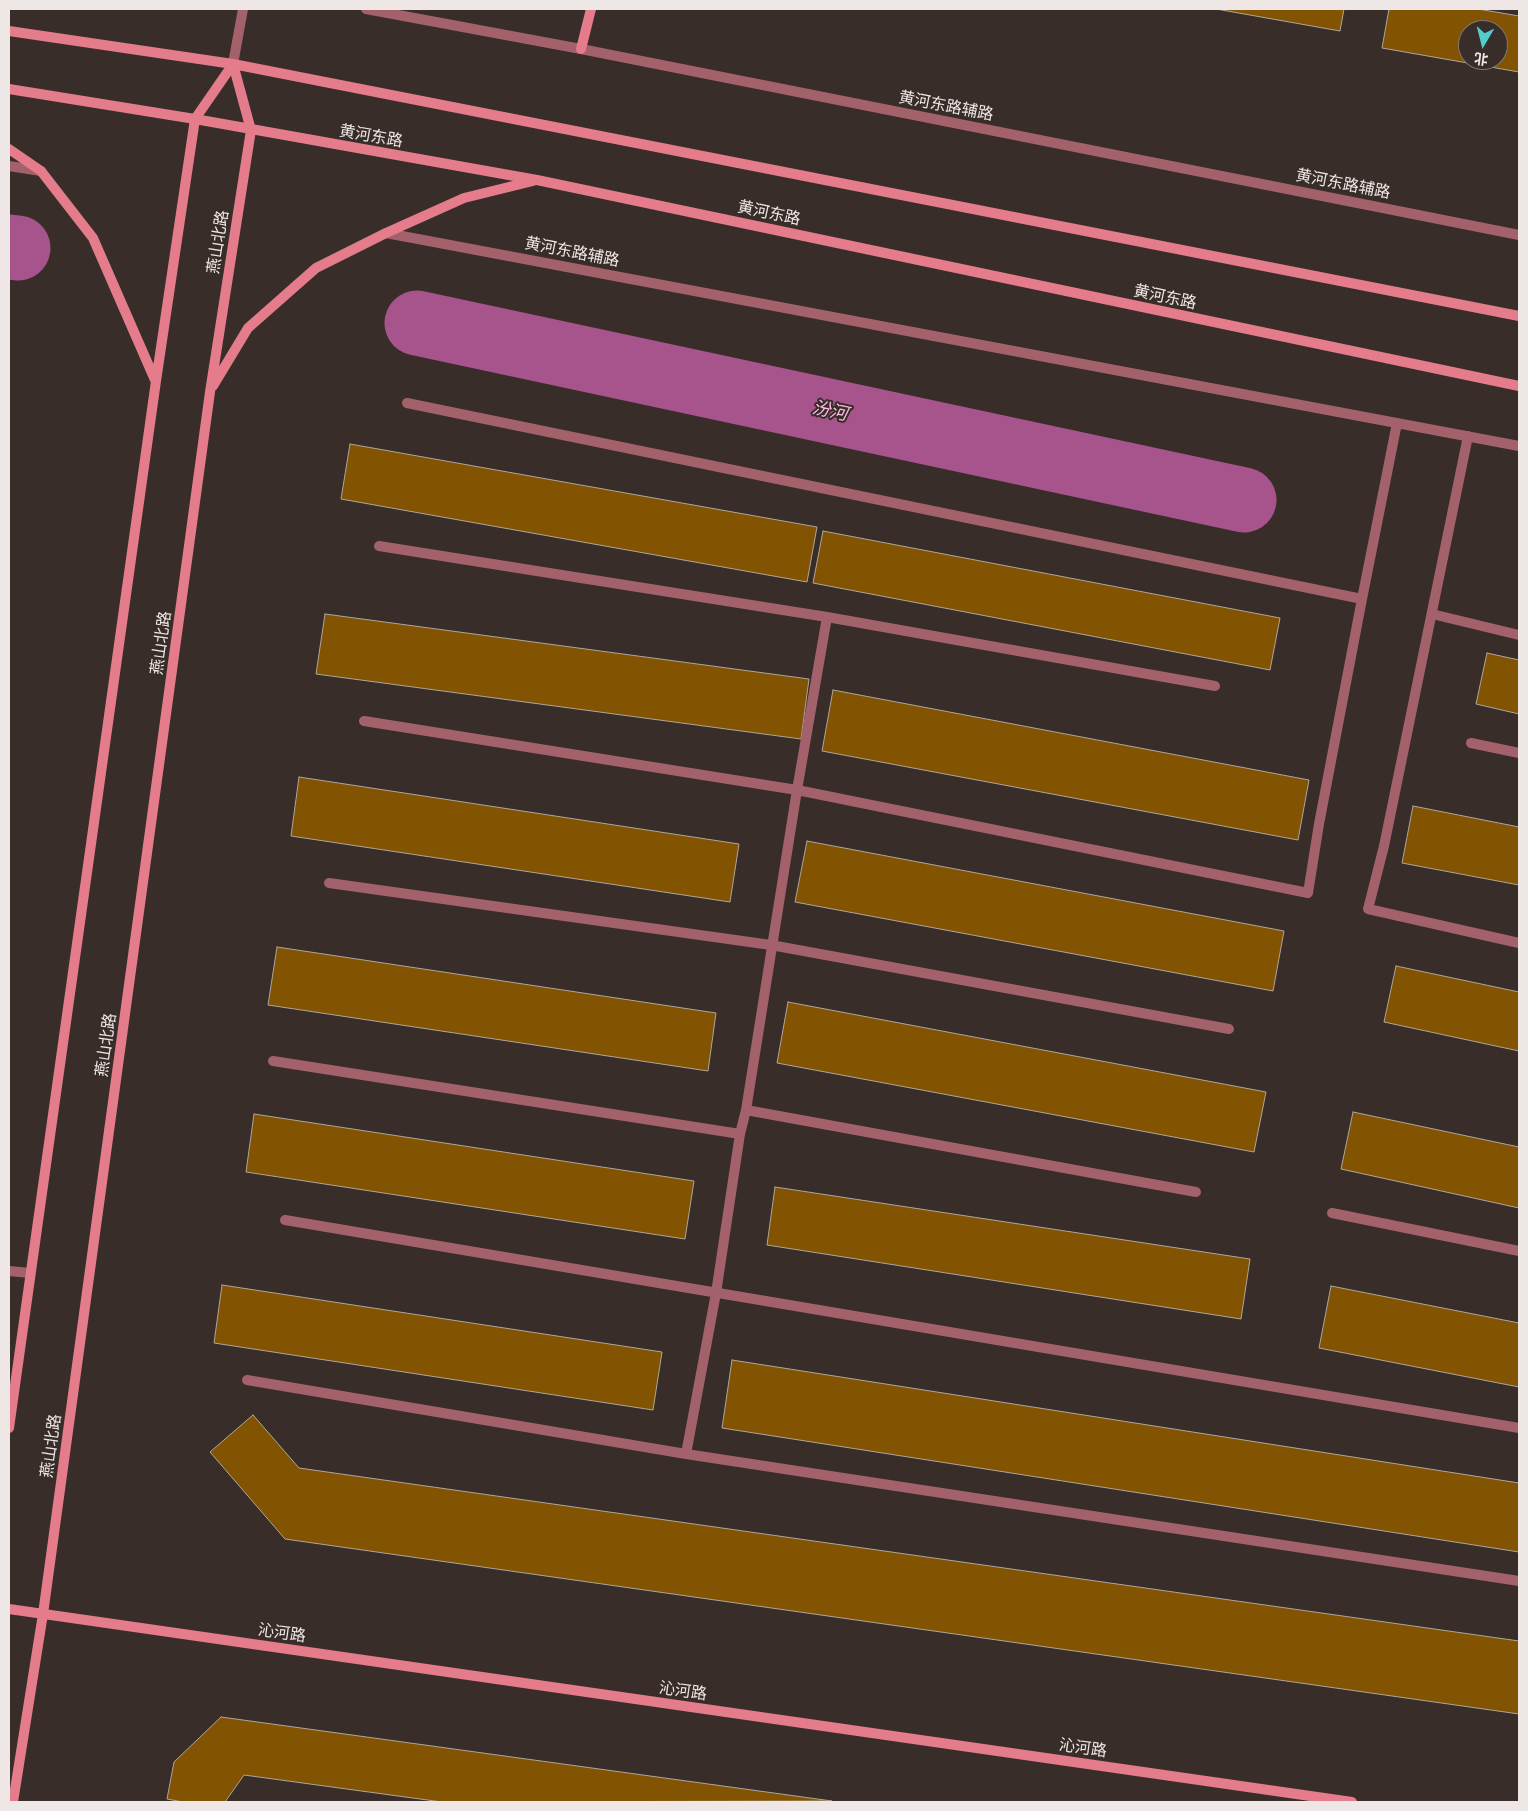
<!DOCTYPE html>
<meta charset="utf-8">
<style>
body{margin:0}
#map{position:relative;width:1528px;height:1811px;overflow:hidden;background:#382d29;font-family:"Golos Text","Noto Sans SC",sans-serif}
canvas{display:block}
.frame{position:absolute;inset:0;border:10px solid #eee7e5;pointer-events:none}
.north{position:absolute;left:1458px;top:20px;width:50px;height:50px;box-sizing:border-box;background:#382d29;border:1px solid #817774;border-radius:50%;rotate:188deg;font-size:14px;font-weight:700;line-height:20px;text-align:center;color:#eee7e5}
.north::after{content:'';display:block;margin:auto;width:18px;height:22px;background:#52cdcc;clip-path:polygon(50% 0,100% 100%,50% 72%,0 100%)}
</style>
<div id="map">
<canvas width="1528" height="1811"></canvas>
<div class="frame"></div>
<div class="north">北</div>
</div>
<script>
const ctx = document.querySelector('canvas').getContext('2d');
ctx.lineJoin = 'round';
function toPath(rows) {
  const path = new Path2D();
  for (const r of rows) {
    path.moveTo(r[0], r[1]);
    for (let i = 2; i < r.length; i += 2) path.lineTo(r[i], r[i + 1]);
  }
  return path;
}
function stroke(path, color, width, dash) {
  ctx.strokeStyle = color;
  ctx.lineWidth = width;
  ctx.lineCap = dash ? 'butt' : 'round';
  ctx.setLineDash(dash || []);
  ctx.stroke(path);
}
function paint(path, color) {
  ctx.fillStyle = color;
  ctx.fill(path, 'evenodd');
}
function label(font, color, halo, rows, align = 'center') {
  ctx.font = font + ' "Golos Text","Noto Sans SC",sans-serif';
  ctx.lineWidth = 4;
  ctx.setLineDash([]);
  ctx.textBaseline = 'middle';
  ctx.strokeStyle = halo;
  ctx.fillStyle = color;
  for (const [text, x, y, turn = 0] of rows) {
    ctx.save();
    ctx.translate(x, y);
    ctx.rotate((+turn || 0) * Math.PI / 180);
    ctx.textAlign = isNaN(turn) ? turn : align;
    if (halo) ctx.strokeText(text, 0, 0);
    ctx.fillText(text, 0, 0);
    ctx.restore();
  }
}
stroke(toPath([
 [9,247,18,248],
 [417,323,1244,500]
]), '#a7548d', 65);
const building = toPath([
 [1216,9,1344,9,1340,31,1216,9],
 [1389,9,1478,9,1519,16,1519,72,1382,48,1389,9],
 [1468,30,1498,30,1498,60,1468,60,1468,30],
 [350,444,817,527,807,582,341,499,350,444],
 [823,531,1280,618,1270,670,813,583,823,531],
 [325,614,809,679,801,739,316,674,325,614],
 [1487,653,1519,660,1519,714,1476,704,1487,653],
 [833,690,1309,780,1298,840,822,751,833,690],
 [299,777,739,844,730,902,291,836,299,777],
 [1413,806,1519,827,1519,885,1402,863,1413,806],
 [807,841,1284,931,1273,991,795,902,807,841],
 [277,947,716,1013,708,1071,268,1005,277,947],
 [1396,966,1519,992,1519,1051,1384,1022,1396,966],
 [788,1002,1266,1092,1254,1152,777,1063,788,1002],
 [1353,1112,1519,1147,1519,1208,1341,1169,1353,1112],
 [254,1114,694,1181,685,1239,246,1172,254,1114],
 [775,1187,1250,1259,1241,1319,767,1245,775,1187],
 [222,1285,662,1352,653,1410,214,1343,222,1285],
 [1331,1286,1519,1323,1519,1387,1319,1348,1331,1286],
 [732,1360,1519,1483,1519,1552,722,1428,732,1360],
 [253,1415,299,1468,1519,1641,1519,1714,285,1539,210,1452,253,1415],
 [221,1717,832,1801,442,1802,244,1775,225,1802,183,1802,167,1799,174,1762,221,1717]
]);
paint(building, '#825401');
stroke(building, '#afa69d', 1);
stroke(toPath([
 [366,9,581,49,1519,235],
 [233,64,243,9],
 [9,166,41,171],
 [386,233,1519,446],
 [407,403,1362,599],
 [1397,423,1362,599,1319,824,1308,893,797,790,746,1110,740,1134,716,1293,686,1454,1519,1581],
 [1468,436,1384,846,1368,909,1519,943],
 [1432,614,1519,635],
 [827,617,1215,686],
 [364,721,797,790,827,617,379,546],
 [1471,743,1519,753],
 [329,883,771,945,1229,1029],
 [273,1061,740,1134],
 [746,1110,1196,1192],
 [1332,1213,1519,1251],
 [285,1220,1519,1428],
 [9,1271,30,1273],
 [247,1380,686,1454]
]), '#a3626b', 10);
stroke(toPath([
 [9,31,233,64,1519,316],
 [581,49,591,9],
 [9,89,195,119,537,180,1519,386],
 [9,149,41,171,93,238,155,380],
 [213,386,248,328,316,268,386,233,464,198,533,181],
 [9,1428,156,381,195,119,233,64],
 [9,1609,1352,1802],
 [13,1802,43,1614,210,392,251,130,233,64]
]), '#e47c8c', 10);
label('16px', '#eee7e5', '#382d29', [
 ["黄河东路辅路",946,106,11],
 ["黄河东路",371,136,10],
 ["黄河东路辅路",1343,184,11],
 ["黄河东路",769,213,12],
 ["燕山北路",218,242,-81],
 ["黄河东路辅路",572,252,11],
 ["黄河东路",1165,297,12],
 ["燕山北路",161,643,-82],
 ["燕山北路",106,1045,-82],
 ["燕山北路",51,1446,-82],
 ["沁河路",282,1633,8],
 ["沁河路",683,1691,8],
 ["沁河路",1083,1748,8]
]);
label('italic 18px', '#febae6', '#382d29', [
 ["汾河",830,411,12]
]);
</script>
